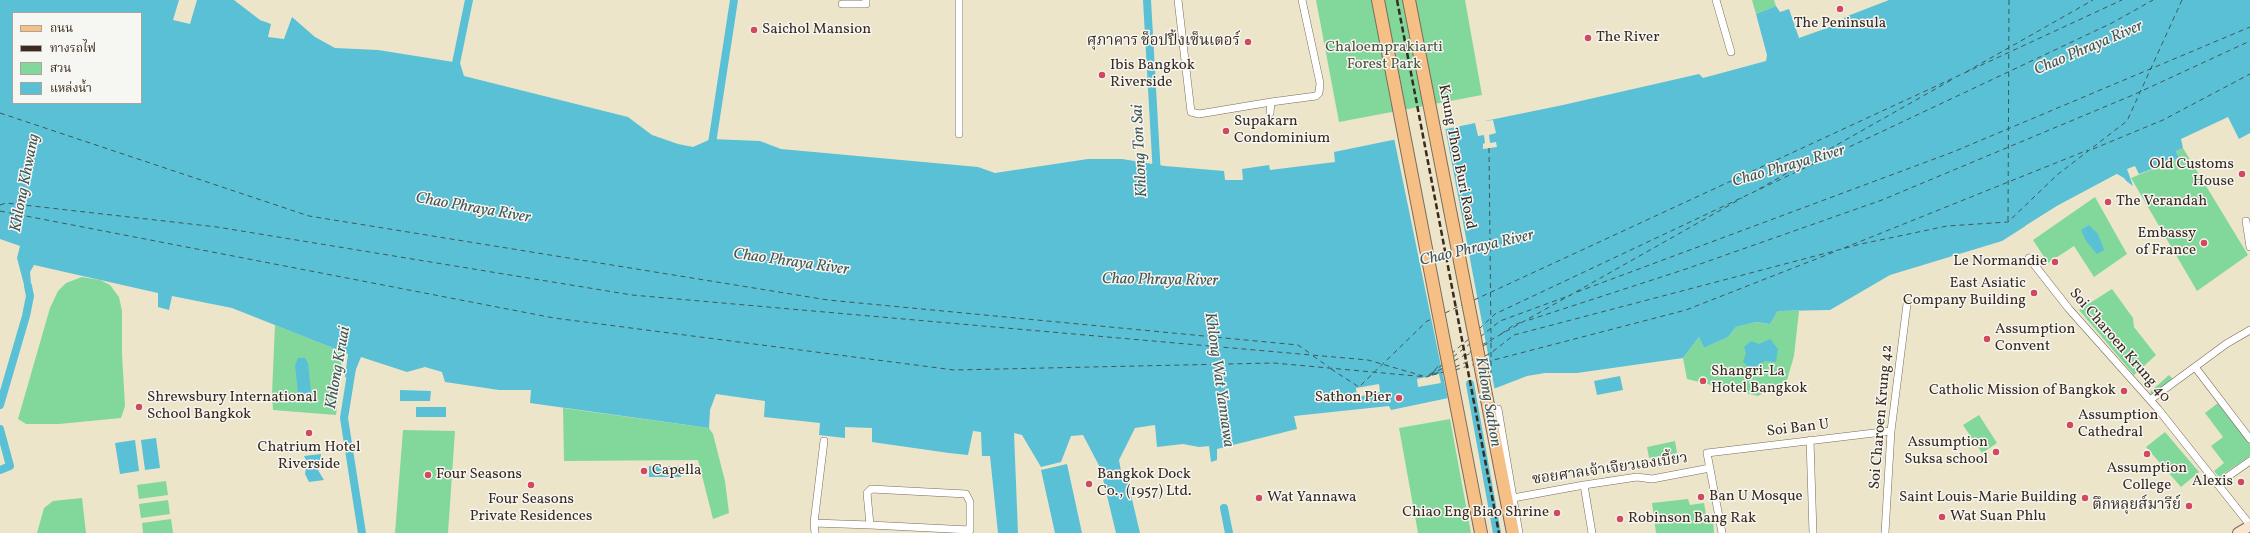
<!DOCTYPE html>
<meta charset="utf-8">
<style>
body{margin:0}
#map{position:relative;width:2250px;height:533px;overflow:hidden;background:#ece5ca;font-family:Vollkorn,"Noto Serif Thai",serif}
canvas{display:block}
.legend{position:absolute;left:12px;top:12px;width:130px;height:92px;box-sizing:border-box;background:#f6f6f2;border:1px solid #aba49d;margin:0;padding:5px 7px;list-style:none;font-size:12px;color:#3b2a1e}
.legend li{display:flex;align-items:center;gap:8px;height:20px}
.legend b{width:20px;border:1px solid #aba49d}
</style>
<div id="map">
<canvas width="2250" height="533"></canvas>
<ul class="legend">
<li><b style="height:5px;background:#f5bf86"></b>ถนน</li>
<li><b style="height:5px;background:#3b2a1e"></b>ทางรถไฟ</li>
<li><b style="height:11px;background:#82d89b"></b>สวน</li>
<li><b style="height:11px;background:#59c0d6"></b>แหล่งน้ำ</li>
</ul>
</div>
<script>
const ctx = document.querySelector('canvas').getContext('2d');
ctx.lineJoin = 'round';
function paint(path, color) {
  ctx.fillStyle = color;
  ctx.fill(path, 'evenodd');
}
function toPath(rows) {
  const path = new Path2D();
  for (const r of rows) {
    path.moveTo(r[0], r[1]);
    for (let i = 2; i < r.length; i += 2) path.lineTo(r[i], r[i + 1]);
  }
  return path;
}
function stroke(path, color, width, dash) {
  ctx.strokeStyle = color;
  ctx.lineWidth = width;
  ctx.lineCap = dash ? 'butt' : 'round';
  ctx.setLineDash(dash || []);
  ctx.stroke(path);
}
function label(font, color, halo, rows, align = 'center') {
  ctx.font = font + ' Vollkorn,"Noto Serif Thai",serif';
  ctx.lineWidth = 3;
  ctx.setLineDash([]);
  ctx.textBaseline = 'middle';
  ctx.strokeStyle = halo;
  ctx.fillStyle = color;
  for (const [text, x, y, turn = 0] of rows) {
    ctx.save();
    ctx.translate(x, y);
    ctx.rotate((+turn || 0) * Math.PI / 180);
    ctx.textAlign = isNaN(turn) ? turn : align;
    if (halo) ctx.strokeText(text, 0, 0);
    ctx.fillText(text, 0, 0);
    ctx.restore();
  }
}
paint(toPath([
 [1316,0,1465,0,1482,95,1339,122],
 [1752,0,1774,0,1776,6,1756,14],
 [2183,148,2248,255,2197,291,2131,178,2179,158,2176,151],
 [2095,197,2127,254,2094,277,2074,246,2048,263,2033,240],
 [82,277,100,280,110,285,119,297,122,311,122,354,125,406,121,418,59,424,26,424,18,419,50,308,58,291,66,283],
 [2112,289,2133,318,2134,327,2156,355,2134,375,2079,310],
 [1778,311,1799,311,1794,356,1787,380,1758,396,1687,379,1683,358,1699,337,1704,348,1728,337,1736,327,1756,322,1770,324],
 [275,325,343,352,336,415,273,410,272,394],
 [2169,375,2173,379,2152,395,2150,392],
 [2218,403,2250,444,2250,456,2219,477,2214,471,2224,463,2211,446,2223,437,2205,413],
 [563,408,709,428,713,434,725,481,729,513,713,519,698,460,564,461],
 [1979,415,1997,443,1982,453,1963,425],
 [1450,419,1471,533,1418,533,1399,428],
 [403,430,455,431,448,533,395,533],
 [2165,432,2199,472,2181,487,2146,447],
 [1675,441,1677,453,1649,458,1647,447],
 [166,481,168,495,139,499,137,485],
 [82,498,86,533,37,533,44,508,53,501],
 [1688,499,1690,505,1704,503,1707,520,1713,519,1714,533,1656,533,1652,503],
 [168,500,170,514,141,518,139,504],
 [171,519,173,533,143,533,142,523]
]), '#82d89b');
paint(toPath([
 [0,0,179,0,173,20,190,24,197,0,234,0,260,20,271,24,268,37,284,39,292,17,315,37,335,48,378,50,460,63,464,76,628,117,652,135,678,144,693,147,711,139,760,141,781,149,978,167,995,173,1088,159,1122,159,1165,166,1224,171,1225,180,1243,180,1242,169,1269,165,1270,170,1335,162,1334,152,1563,105,1699,74,1703,78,1766,61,1767,55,1756,14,1776,6,1780,12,1789,9,1799,38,1841,23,1845,17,1889,0,2250,0,2250,133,2239,139,2228,117,2181,139,2183,148,2176,151,2179,158,2139,174,2135,166,2127,169,2133,186,2117,174,2057,206,2002,241,1890,275,1830,310,1778,311,1770,324,1756,322,1736,327,1728,337,1704,348,1699,337,1683,358,1577,373,1545,373,1527,376,1496,388,1391,410,1389,406,1294,416,1297,429,1217,449,1217,460,1211,462,1209,446,1199,447,1183,444,1157,447,1155,425,1135,428,1119,460,1121,471,1104,475,1083,435,1071,436,1061,462,1041,467,1022,435,1014,433,1018,533,998,533,990,456,982,456,981,432,973,431,968,455,949,453,872,442,872,428,845,427,845,438,819,435,820,423,764,417,765,401,716,394,710,410,709,428,530,403,531,390,499,390,445,382,442,372,425,367,407,372,361,357,352,379,345,377,348,354,232,308,172,296,169,310,158,307,158,293,34,265,30,272,32,296,27,296,17,258,20,246,0,239],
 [13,13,141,13,141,103,13,103],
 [2089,225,2098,234,2104,250,2097,254,2086,241,2081,230],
 [1770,339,1778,349,1776,362,1765,361,1752,370,1743,362,1746,353,1744,347,1751,341,1759,344],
 [298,358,305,358,308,363,312,401,299,403,295,365],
 [1620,376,1623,390,1597,395,1594,381],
 [400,390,431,391,430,401,400,401],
 [416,407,446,407,446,417,416,417],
 [156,438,160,468,145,470,141,440],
 [135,440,139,471,120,474,115,443],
 [321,454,318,470,324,480,309,482,305,474,307,462,304,456],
 [1067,464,1082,533,1055,533,1041,470],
 [649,466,681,466,681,477,649,477],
 [1126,474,1140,533,1116,533,1103,479]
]), '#59c0d6');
paint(toPath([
 [1484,119,1485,121,1493,120,1496,133,1489,135,1490,143,1496,142,1497,147,1483,149,1483,144,1485,143,1484,135,1478,136,1475,123],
 [1445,127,1495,391,1448,400,1394,138],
 [2117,174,2124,178,2128,184,2117,176,2058,208,2026,228,2025,226,2057,206],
 [1439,374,1441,383,1418,387,1417,379],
 [1379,384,1380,392,1357,397,1356,388]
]), '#ece5ca');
stroke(toPath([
 [1147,0,1157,176],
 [454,73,469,0],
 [711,150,734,0],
 [352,368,344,418,362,533],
 [1470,384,1497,533],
 [0,405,26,316,30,296,28,286],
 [0,429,10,466,0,470],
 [1224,508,1229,533]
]), '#59c0d6', 8);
stroke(toPath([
 [1966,72,2093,0],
 [0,113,309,216,828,300,1298,345,1311,354],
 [1489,148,1491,339],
 [2093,149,2163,120,2250,74],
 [1759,189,1953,79],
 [0,205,6,203,217,227,632,295,1368,360,1423,376],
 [0,211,554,318,954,370,1274,363,1427,377,1444,370],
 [2008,221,2009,0],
 [1844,248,2088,150],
 [1577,292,1953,152,2250,27],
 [1474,300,2122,0],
 [1445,313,1462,305],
 [1529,320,1686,269,1882,200,2133,95,2250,41],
 [1479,329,1495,314,2112,23,2153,0],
 [1501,334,1514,325,1522,322],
 [1480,337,1500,321,1571,295],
 [1491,343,1491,373],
 [1482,345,1742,198],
 [1483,346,1492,341],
 [1451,354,1470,338],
 [1313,356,1329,367],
 [1465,356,1471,353],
 [1485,356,1491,353,1514,335,1861,244,1947,226,2008,222,2057,175,2127,121,2182,0],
 [1453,357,1471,343],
 [1454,361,1472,351],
 [1486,362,1686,310,1834,252],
 [1455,367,1474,359],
 [1331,369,1359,387,1427,321,1435,318],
 [1455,370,1475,364],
 [1432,373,1442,365],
 [1430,375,1443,368],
 [1432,375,1444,372],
 [1428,376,1442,363]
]), '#445755', 1, [5, 4]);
const street = toPath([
 [959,0,959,134],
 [1178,0,1191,112,1199,114,1271,102],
 [1716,0,1731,52],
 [842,4,866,4,866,0],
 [1270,113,1271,102,1316,96,1319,93,1320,83,1302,0],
 [2246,221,2250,247],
 [2029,258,2069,309,2158,409,2250,525],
 [2195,367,2250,439],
 [2150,400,2226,344,2250,330],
 [1498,409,1519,533],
 [1810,440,1813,533],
 [2217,484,2250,461],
 [1584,485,1592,533],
 [1513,498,1584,485,1637,477,1652,479,1710,468],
 [814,523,870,525,970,530,970,502,966,494,871,489,867,493,870,525],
 [815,533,814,523,824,441],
 [1722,533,1707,453,1891,431],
 [1885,533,1891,431,1907,304]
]);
const secondary = toPath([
 [2238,533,2250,526]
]);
const primary = toPath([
 [1378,0,1481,533],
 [1409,0,1513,533]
]);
stroke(street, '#796b5a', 8);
stroke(secondary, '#796b5a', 12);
stroke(primary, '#796b5a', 14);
stroke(street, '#fff', 7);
stroke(secondary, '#fbe5cf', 10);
stroke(primary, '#f5bf86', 12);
stroke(toPath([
 [1397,0,1499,533]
]), '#3b2a1e', 2.5, [6, 3]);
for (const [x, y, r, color] of [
 [1840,9,4,"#d1495b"],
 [754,30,4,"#d1495b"],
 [1588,38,4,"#d1495b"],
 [1248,42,4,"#d1495b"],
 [1102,75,4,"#d1495b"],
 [1226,131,4,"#d1495b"],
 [2242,174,4,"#d1495b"],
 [2108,202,4,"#d1495b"],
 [2204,243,4,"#d1495b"],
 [2055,262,4,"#d1495b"],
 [2034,293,4,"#d1495b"],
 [1987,339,4,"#d1495b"],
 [1703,381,4,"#d1495b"],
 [2124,391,4,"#d1495b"],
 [1399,398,4,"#d1495b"],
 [139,407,4,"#d1495b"],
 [2070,425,4,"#d1495b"],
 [309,433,4,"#d1495b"],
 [1996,452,4,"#d1495b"],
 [2147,454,4,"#d1495b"],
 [644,471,4,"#d1495b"],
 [428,475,4,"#d1495b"],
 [2241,482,4,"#d1495b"],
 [1089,484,4,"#d1495b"],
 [531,485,4,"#d1495b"],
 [1701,497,4,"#d1495b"],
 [1259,498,4,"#d1495b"],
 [2085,498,4,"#d1495b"],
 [2189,506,4,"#d1495b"],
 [1557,513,4,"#d1495b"],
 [1942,517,4,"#d1495b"],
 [1620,519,4,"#d1495b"]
]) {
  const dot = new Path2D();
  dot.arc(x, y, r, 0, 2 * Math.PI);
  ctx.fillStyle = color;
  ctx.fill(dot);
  stroke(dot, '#f6f6f2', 1.5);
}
label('15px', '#3b2a1e', '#f6f6f2', [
 ["The Peninsula",1840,24,"center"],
 ["Saichol Mansion",762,30],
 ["The River",1596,38],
 ["ศุภาคาร ช็อปปิ้งเซ็นเตอร์",1240,42,"right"],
 ["Ibis Bangkok",1110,66],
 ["Riverside",1110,83],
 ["Supakarn",1234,122],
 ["Condominium",1234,139],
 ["Old Customs",2234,165,"right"],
 ["House",2234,182,"right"],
 ["The Verandah",2116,202],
 ["Embassy",2196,234,"right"],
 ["of France",2196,251,"right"],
 ["Le Normandie",2047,262,"right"],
 ["East Asiatic",2026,284,"right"],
 ["Company Building",2026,301,"right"],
 ["Assumption",1995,330],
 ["Convent",1995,347],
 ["Shangri-La",1711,372],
 ["Hotel Bangkok",1711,389],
 ["Catholic Mission of Bangkok",2116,391,"right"],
 ["Shrewsbury International",147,398],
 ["School Bangkok",147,415],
 ["Sathon Pier",1391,398,"right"],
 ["Assumption",2078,416],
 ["Cathedral",2078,433],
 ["Assumption",1988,443,"right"],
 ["Suksa school",1988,460,"right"],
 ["Chatrium Hotel",309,448,"center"],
 ["Riverside",309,465,"center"],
 ["Assumption",2147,469,"center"],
 ["College",2147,486,"center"],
 ["Capella",652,471],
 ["Four Seasons",436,475],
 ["Bangkok Dock",1097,475],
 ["Co., (1957) Ltd.",1097,492],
 ["Alexis",2233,482,"right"],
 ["Ban U Mosque",1709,497],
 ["Wat Yannawa",1267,498],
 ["Saint Louis-Marie Building",2077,498,"right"],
 ["Four Seasons",531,500,"center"],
 ["Private Residences",531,517,"center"],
 ["ตึกหลุยส์มารีย์",2181,506,"right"],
 ["Chiao Eng Biao Shrine",1549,513,"right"],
 ["Wat Suan Phlu",1950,517],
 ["Robinson Bang Rak",1628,519]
], 'left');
label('15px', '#4d563d', '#f6f6f2', [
 ["Chaloemprakiarti",1384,48],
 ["Forest Park",1384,65]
]);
label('15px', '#3b2a1e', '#f6f6f2', [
 ["Krung Thon Buri Road",1456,157,79],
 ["Soi Charoen Krung 40",2119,346,49],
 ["Soi Charoen Krung 42",1882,417,-85],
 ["Soi Ban U",1798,429,-7],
 ["ซอยศาลเจ้าเจียวเองเบี้ยว",1610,470,-8]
]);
label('italic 16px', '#445755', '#f6f6f2', [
 ["Chao Phraya River",2089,49,-23],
 ["Khlong Ton Sai",1141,151,-93],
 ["Chao Phraya River",1789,167,-16],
 ["Khlong Khwang",26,183,-79],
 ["Chao Phraya River",473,209,10],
 ["Chao Phraya River",1477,249,-13],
 ["Chao Phraya River",791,263,8],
 ["Chao Phraya River",1160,281,1],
 ["Khlong Kruai",339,368,-80],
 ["Khlong Wat Yannawa",1218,380,82],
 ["Khlong Sathon",1487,402,80]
]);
</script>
